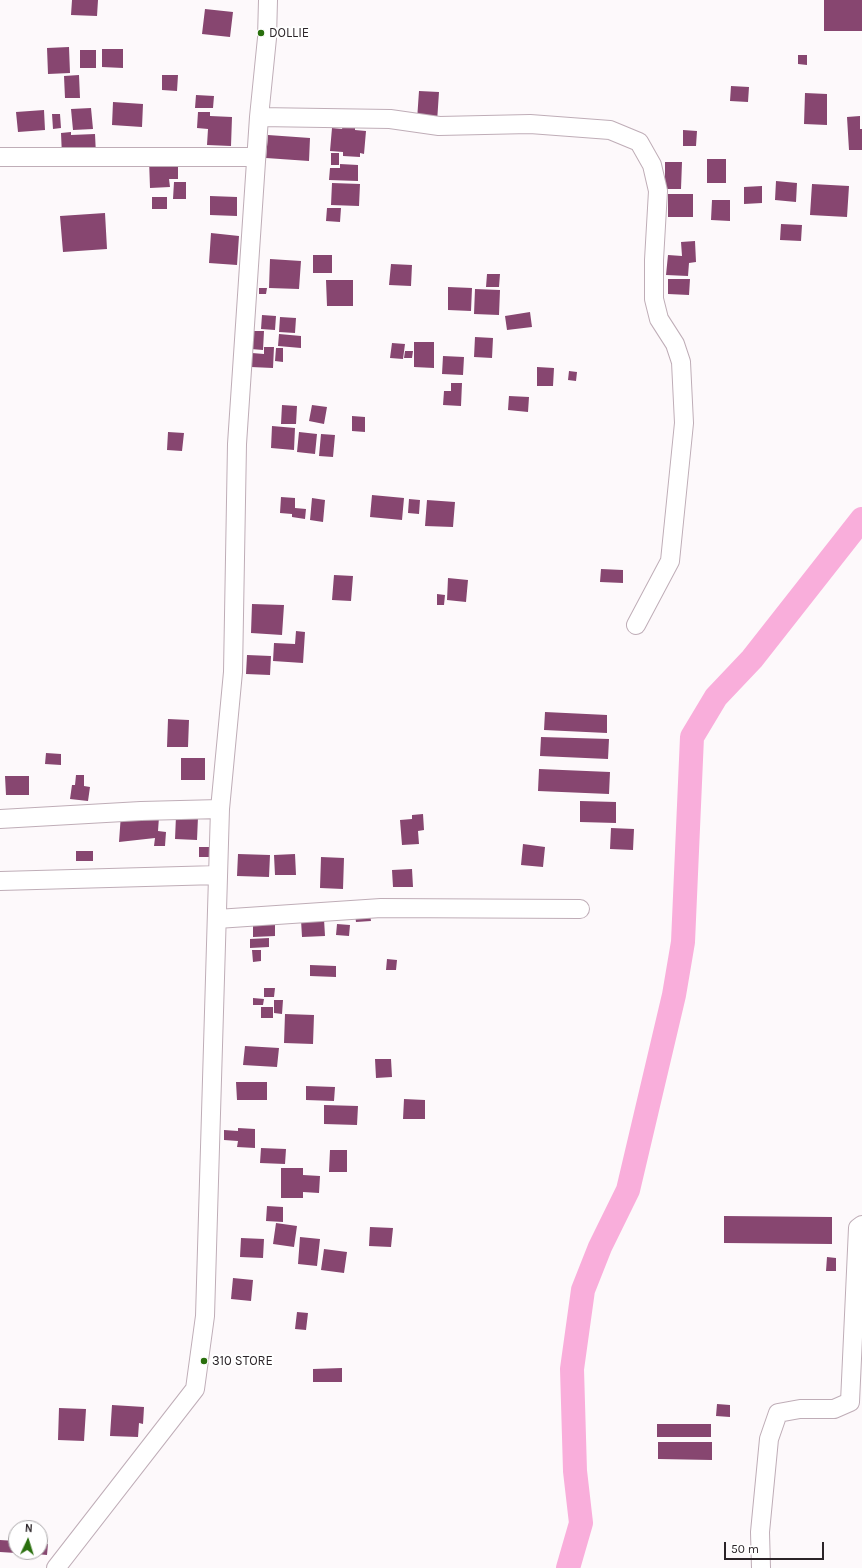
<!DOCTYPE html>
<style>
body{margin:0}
#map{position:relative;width:862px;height:1568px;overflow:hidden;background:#fdf9fb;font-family:Karla,sans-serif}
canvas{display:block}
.north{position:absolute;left:8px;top:1520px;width:40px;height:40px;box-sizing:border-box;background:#fff;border:1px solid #aaa7a9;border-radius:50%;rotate:4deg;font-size:11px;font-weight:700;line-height:16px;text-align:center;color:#2b2428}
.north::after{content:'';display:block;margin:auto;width:14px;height:18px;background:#296f0d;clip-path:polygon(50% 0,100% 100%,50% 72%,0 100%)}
.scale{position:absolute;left:724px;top:1542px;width:100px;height:18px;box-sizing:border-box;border:2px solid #2b2428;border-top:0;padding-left:5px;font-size:12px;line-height:14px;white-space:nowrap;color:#2b2428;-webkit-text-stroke:3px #fff;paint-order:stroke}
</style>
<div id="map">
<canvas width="862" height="1568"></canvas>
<div class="north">N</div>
<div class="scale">50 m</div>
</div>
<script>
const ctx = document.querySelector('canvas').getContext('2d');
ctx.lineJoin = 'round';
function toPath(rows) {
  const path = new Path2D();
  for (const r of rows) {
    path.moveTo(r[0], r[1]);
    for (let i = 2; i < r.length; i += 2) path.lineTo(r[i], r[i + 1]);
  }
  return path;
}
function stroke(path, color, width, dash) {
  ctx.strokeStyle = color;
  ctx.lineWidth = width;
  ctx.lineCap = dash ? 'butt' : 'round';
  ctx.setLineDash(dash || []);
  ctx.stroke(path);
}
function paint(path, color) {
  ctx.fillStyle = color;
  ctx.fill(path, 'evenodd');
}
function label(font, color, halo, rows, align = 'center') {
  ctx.font = font + ' Karla,sans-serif';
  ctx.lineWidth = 4;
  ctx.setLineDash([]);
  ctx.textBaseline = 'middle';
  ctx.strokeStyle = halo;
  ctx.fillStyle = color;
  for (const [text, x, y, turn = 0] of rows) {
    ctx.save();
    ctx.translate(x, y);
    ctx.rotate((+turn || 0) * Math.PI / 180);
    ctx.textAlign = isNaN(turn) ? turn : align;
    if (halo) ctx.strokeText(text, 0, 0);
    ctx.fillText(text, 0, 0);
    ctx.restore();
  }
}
stroke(toPath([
 [568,1568,581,1523,575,1471,572,1369,583,1290,600,1247,628,1190,674,995,683,942,692,737,716,697,752,659,862,519]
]), '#f9aedb', 24);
paint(toPath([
 [72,0,98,0,97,16,71,15],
 [824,0,862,0,862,31,824,31],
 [205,9,233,12,230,37,202,34],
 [69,47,70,73,48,74,47,48],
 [102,49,123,49,123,68,102,67],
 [80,50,96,50,96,68,80,68],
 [798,55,807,55,807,65,798,64],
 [79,75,80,98,65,98,64,76],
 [162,75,178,75,177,91,162,90],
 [731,86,749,87,748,102,730,101],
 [419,91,439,92,437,122,417,120],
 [805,93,827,94,827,125,804,124],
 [196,95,214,96,213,108,195,108],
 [113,102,143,104,142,127,112,125],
 [91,108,93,129,73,130,71,109],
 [44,110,45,130,18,132,16,112],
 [198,112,210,112,210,116,232,117,231,146,207,145,208,129,197,128],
 [52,114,60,114,61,128,53,129],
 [860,116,860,129,862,129,862,150,849,150,847,117],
 [343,125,355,126,355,130,366,131,364,154,360,153,360,157,343,156,343,152,330,151,332,128,342,129],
 [683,130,697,131,696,146,683,146],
 [71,132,71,135,95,134,96,155,62,156,61,133],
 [268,135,310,138,309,161,266,158],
 [331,153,339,153,339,165,331,165],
 [149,159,178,159,178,179,169,179,170,187,150,188],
 [707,159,726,159,726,183,707,183],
 [665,162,682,162,681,189,665,189],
 [340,164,358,165,358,181,329,180,330,168,340,168],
 [776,181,797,183,796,202,775,200],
 [174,182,186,182,186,199,173,199],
 [332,183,360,184,359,206,331,205],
 [812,184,849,186,847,217,810,215],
 [762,186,762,203,744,204,744,187],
 [668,194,693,194,693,217,668,217],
 [210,196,237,197,237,216,210,215],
 [152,197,167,197,167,209,152,209],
 [712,200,730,200,730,221,711,220],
 [327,208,341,208,340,222,326,221],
 [105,213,107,249,63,252,60,216],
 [781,224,802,225,801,241,780,240],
 [211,233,239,236,237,265,209,263],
 [695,241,696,262,689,263,688,276,666,275,668,255,682,256,681,242],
 [313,255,332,255,332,273,313,273],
 [270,259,301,261,299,289,269,288],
 [391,264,412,265,411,286,389,285],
 [487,274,500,274,499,287,486,287],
 [668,279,690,279,689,295,668,294],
 [326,280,353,280,353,306,327,306],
 [448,287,472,288,471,311,448,310],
 [259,288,267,288,266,294,259,294],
 [475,289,500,290,499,315,474,314],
 [530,312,532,327,507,330,505,316],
 [262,315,276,316,275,330,261,329],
 [280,317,296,318,295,333,279,332],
 [252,331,264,331,263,350,251,349],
 [279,334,301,336,301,348,278,346],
 [475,337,493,338,492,358,474,357],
 [414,342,434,342,434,368,414,367],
 [392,343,405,344,403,359,390,358],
 [264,347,274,347,273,368,251,367,252,353,264,354],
 [276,348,283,348,283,362,275,361],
 [405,351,413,351,412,358,404,358],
 [443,356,464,357,463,375,442,374],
 [537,367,554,368,553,386,537,386],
 [569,371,577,372,576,381,568,380],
 [451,383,462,383,461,406,443,405,444,391,451,391],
 [509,396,529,397,528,412,508,410],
 [282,405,297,406,296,424,281,424],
 [312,405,327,407,324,424,309,421],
 [352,416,365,417,365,432,352,431],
 [272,426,295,428,294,450,271,448],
 [168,432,184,433,182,451,167,450],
 [299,432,317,434,315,454,297,452],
 [321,434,335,435,333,457,319,456],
 [372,495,404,498,402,520,370,517],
 [281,497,295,498,295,508,306,509,305,519,292,517,292,514,280,513],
 [312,498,325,500,323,522,310,520],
 [409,499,420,500,419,514,408,513],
 [427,500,455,502,453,527,425,526],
 [601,569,623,570,623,583,600,582],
 [334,575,353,576,351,601,332,600],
 [448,578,468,580,466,602,447,600],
 [437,594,445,595,444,605,437,605],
 [252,604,284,605,282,635,251,633],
 [296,631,305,632,303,663,273,661,274,643,295,644],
 [247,655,271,656,270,675,246,674],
 [545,712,607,715,607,733,544,730],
 [168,719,189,720,188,747,167,747],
 [541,737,609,739,608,759,540,756],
 [46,753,61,754,61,765,45,764],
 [181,758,205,758,205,780,181,780],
 [539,769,610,772,609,794,538,791],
 [76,775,84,775,84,786,90,787,88,801,70,799,72,785,75,785],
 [5,776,29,776,29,795,6,795],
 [580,801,616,802,616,823,580,822],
 [121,814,159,817,158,831,166,832,165,846,154,846,155,838,119,842],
 [423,814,424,830,418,831,419,844,402,845,400,820,412,819,412,815],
 [176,816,198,817,197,840,175,839],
 [611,828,634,829,633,850,610,849],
 [523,844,545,847,543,867,521,865],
 [199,847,209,847,209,857,199,857],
 [76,851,93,851,93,861,76,861],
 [238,854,270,855,269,877,237,876],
 [295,854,296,875,275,875,274,855],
 [321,857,344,858,343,889,320,888],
 [412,869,413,887,393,887,392,870],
 [370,914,371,921,356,922,355,915],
 [324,919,325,936,302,937,301,920],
 [337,924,350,925,349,936,336,935],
 [253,925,275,925,275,936,253,937],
 [269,938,269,947,250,948,250,939],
 [252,950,261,950,261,961,253,962],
 [387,959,397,960,396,970,386,970],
 [310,965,336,966,336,977,310,976],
 [264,988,275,988,274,997,264,997],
 [253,998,264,999,263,1005,253,1005],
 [274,1000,283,1000,282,1014,274,1013],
 [261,1007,273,1007,273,1018,261,1018],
 [285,1014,314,1015,313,1044,284,1043],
 [245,1046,279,1048,277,1067,243,1065],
 [375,1059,391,1059,392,1077,376,1078],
 [236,1082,267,1082,267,1100,237,1100],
 [306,1086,335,1087,334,1101,306,1100],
 [404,1099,425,1100,425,1119,403,1119],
 [324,1105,358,1106,357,1125,324,1124],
 [238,1128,255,1129,255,1148,237,1147,238,1141,224,1140,224,1130,238,1131],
 [261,1148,286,1149,285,1164,260,1163],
 [330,1150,347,1150,347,1172,329,1172],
 [281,1168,303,1168,303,1175,320,1176,319,1193,303,1192,303,1198,281,1198],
 [267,1206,283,1207,283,1222,266,1221],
 [724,1216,832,1217,832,1244,724,1243],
 [276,1223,297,1226,294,1247,273,1244],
 [370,1227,393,1228,391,1247,369,1246],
 [300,1237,320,1239,317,1266,298,1264],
 [241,1238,264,1239,263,1258,240,1257],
 [324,1249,347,1252,344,1273,321,1270],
 [827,1257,836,1258,836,1271,826,1271],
 [233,1278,253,1280,251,1301,231,1299],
 [297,1312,308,1313,306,1330,295,1329],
 [342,1368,342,1382,313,1382,313,1369],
 [717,1404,730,1405,730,1417,716,1416],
 [112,1405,144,1407,143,1424,139,1423,138,1437,110,1436],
 [59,1408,86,1409,84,1441,58,1440],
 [657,1424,711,1424,711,1437,657,1437],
 [658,1442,712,1442,712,1460,658,1459],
 [0,1540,16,1541,16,1553,0,1552],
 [40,1543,48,1544,47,1555,25,1553,25,1552,40,1552]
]), '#874670');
const minor = toPath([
 [259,117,390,119,439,126,530,124,610,130,639,142,652,165,658,191,654,260,654,299,659,319,675,344,681,362,684,423,670,561,636,625],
 [0,157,256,157],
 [0,819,141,811,220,809],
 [0,881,218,875],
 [217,919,381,908,580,909],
 [56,1568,195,1389,205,1316,220,809,233,672,237,444,259,117,267,38,268,0],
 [761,1568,760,1532,769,1439,778,1413,800,1409,834,1409,850,1402,858,1228,862,1225]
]);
stroke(minor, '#bfadb7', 20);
stroke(minor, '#fff', 18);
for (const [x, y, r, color] of [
 [261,33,4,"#296f0d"],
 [204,1361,4,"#296f0d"]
]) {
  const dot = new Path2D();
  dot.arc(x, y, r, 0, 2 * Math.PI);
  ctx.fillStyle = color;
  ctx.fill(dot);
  stroke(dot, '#fff', 1.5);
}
label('13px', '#2b2428', '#fff', [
 ["DOLLIE",269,33],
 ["310 STORE",212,1361]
], 'left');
</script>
